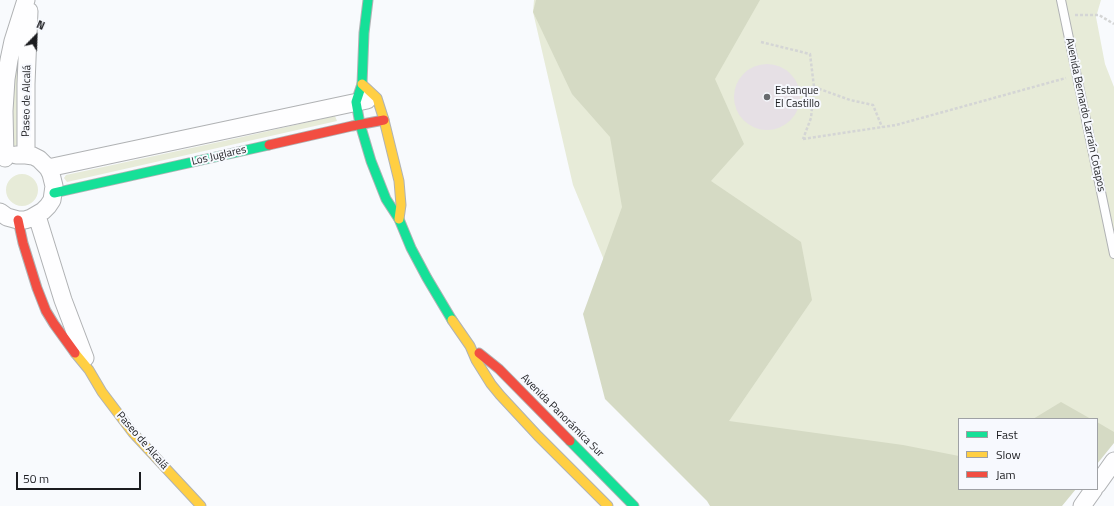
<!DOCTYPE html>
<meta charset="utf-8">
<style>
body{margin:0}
#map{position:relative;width:1114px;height:506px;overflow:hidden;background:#f8fafd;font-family:"Titillium Web",sans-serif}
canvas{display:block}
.legend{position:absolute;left:958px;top:418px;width:140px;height:72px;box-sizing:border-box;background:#f7f9fe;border:1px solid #9fa1a5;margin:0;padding:5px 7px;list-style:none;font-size:12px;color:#1b1c1f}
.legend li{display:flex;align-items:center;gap:8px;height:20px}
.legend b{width:20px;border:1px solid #9fa1a5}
.north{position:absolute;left:16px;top:16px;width:40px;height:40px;-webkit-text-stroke:3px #f7f9fe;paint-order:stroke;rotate:23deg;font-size:11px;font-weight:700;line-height:16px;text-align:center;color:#1b1c1f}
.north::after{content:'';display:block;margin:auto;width:14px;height:18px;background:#1b1c1f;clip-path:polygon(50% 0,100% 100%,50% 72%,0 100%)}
.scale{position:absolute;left:16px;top:472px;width:125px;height:18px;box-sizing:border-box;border:2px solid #1b1c1f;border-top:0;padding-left:5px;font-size:12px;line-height:14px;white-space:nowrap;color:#1b1c1f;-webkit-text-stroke:3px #f7f9fe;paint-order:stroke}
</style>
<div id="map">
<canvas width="1114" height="506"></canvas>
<ul class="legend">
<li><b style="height:5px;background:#16e098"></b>Fast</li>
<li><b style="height:5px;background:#ffcf43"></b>Slow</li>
<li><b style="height:5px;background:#f24e42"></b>Jam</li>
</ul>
<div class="north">N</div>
<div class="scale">50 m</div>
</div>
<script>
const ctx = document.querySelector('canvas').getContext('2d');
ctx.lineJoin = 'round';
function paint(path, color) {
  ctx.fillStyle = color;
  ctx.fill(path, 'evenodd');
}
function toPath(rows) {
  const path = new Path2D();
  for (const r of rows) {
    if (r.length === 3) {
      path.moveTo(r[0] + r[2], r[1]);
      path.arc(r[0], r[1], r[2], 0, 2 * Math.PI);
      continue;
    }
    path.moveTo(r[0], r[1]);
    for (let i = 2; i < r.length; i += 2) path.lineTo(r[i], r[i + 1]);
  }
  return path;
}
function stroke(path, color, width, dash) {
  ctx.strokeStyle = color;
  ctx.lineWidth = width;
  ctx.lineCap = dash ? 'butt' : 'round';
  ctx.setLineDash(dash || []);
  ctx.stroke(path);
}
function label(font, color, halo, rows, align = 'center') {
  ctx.font = font + ' "Titillium Web",sans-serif';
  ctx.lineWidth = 4;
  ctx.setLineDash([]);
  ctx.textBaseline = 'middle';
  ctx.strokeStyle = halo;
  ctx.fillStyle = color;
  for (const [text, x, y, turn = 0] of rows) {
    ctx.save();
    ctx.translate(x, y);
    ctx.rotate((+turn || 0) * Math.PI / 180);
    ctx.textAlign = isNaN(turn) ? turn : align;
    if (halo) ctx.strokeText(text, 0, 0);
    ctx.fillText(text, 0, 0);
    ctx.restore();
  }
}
paint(toPath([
 [534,0,1101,0,1096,17,1105,64,1114,87,1114,437,1097,441,1097,419,959,419,959,479,804,506,647,364,573,185,533,12],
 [16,70,18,74,20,145,14,146,11,96],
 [335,116,337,121,67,182,64,178,66,175,233,139],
 [22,190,16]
]), '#e7ebd8');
paint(toPath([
 [536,0,760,0,715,79,744,144,711,181,801,242,812,300,729,421,903,445,959,456,959,489,1076,489,1062,506,710,506,707,501,605,399,583,314,622,207,610,137,572,94,533,12],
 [1061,402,1091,419,1033,419],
 [1097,422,1114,432,1114,443,1097,464]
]), '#d5dac4');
paint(toPath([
 [767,97,33]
]), '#e6e0e5');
const lane = toPath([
 [1061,0,1114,254]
]);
const street = toPath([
 [26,155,26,84,29,11],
 [5,158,4,111,6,79,9,60,13,41,26,0],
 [48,168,367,100],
 [0,212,7,217,18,220,25,220,31,218,43,211,48,206,52,200,54,186,51,174,48,168,39,159,33,156,26,155,16,155],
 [37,216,63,300,85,358],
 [1097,485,1114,461],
 [1082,506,1094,489]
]);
const fast = toPath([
 [368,0,364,33,362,84,356,102,360,124,371,161,386,199,399,219,411,248,427,278,452,320],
 [54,193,269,145],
 [570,441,634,506]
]);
const slow = toPath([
 [362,84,377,98,384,120,399,181,401,205,399,219],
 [452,320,470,346,476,360,491,384,500,395,538,436,608,506],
 [75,353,89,370,102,392,133,433,201,506]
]);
const jam = toPath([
 [269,145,352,126,384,120],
 [18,220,23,243,37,288,46,311,54,324,75,353],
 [479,353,499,369,570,441]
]);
stroke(lane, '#b0b2b4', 10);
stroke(street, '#b0b2b4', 19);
stroke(fast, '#b0b2b4', 11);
stroke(slow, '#b0b2b4', 11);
stroke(jam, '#b0b2b4', 11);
stroke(toPath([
 [1075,15,1099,15,1114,24],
 [761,42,810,54,814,87,811,118,803,139],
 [814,87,850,100,873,105,882,127],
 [803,139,896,125,1066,78]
]), '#d4d5d5', 2.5, [3, 2]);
stroke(lane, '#fefeff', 8);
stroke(street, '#fefeff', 17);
stroke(fast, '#16e098', 9);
stroke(slow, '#ffcf43', 9);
stroke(jam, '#f24e42', 9);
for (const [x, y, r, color] of [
 [767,97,4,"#686a6d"]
]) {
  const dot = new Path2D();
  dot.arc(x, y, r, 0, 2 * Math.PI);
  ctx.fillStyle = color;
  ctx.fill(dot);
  stroke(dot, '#f7f9fe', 1.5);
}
label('11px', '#1b1c1f', '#f7f9fe', [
 ["Estanque",775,91],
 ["El Castillo",775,104]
], 'left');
label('11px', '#1b1c1f', '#f7f9fe', [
 ["Paseo de Alcalá",27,101,-89],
 ["Avenida Bernardo Larraín Cotapos",1085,115,78],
 ["Los Juglares",219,156,-13],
 ["Avenida Panorámica Sur",562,416,45],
 ["Paseo de Alcalá",142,441,49]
]);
</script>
